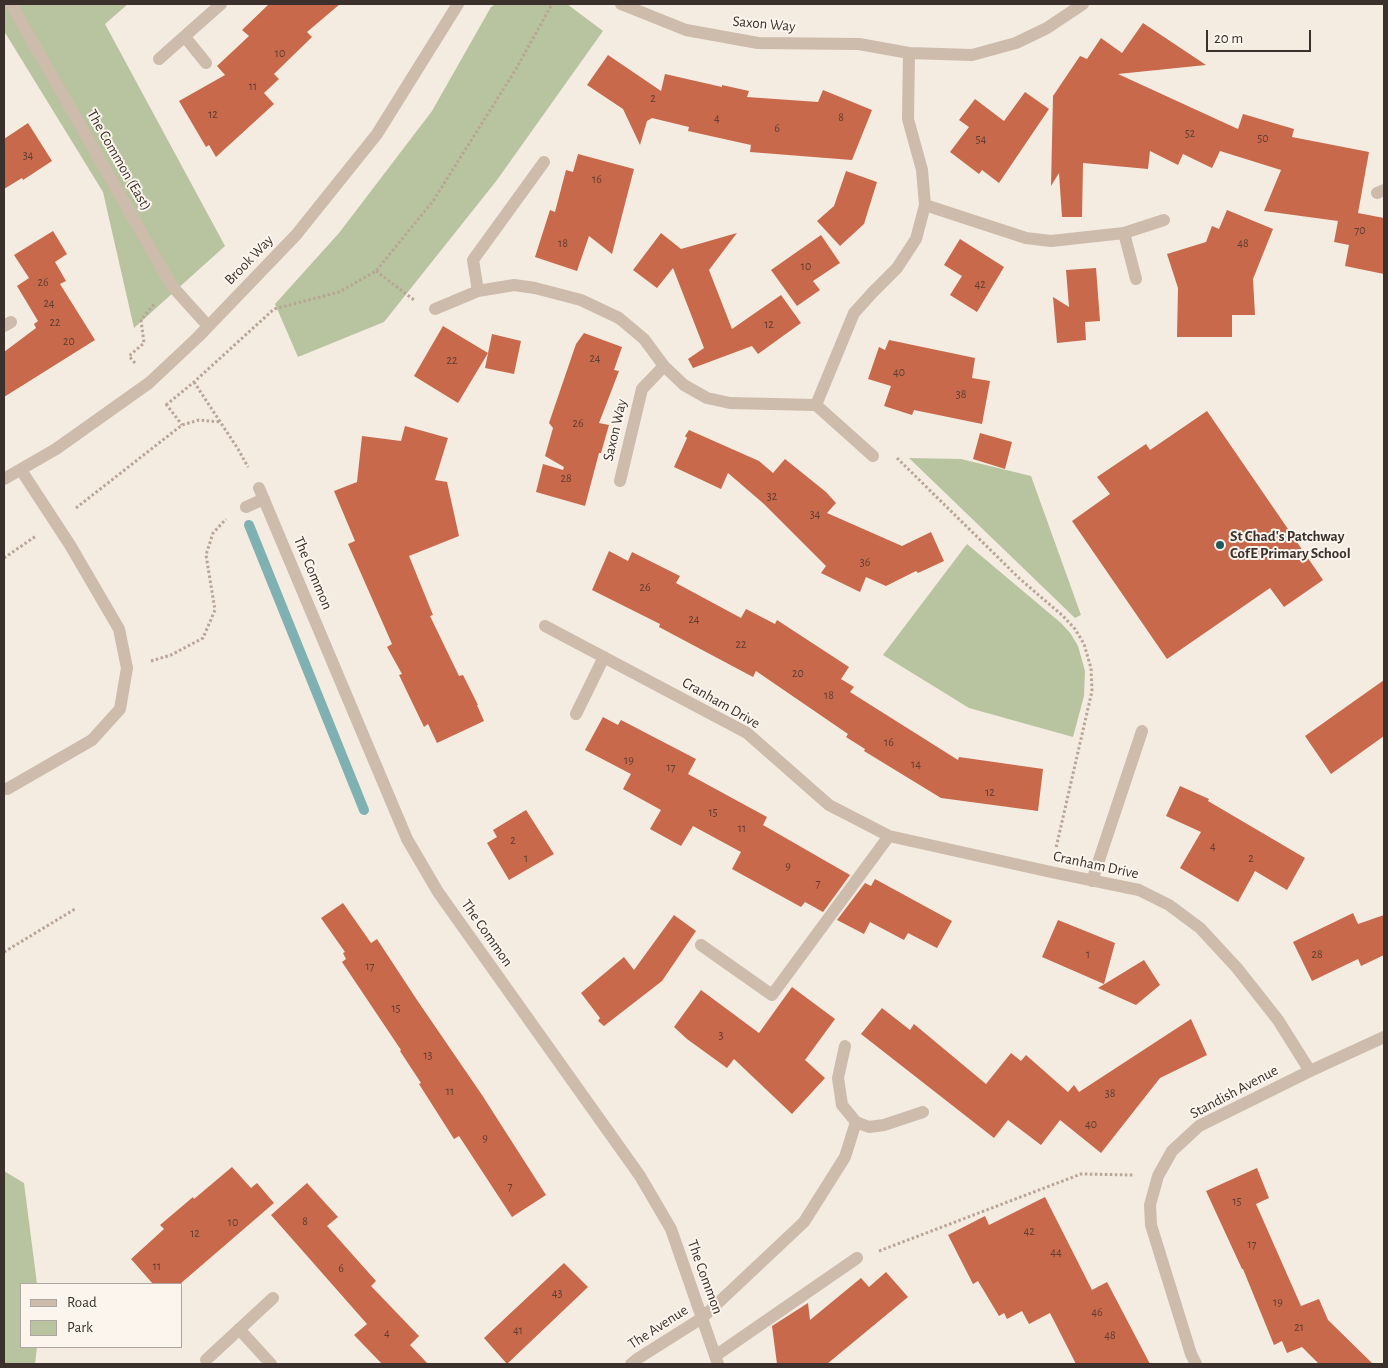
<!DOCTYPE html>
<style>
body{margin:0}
#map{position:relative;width:1388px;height:1368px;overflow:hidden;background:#f4ebe1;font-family:"Alegreya Sans",sans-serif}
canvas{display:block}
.frame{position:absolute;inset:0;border:5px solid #3b302b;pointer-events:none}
.legend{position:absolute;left:20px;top:1283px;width:162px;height:65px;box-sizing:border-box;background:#fbf5ee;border:1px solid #aea6a0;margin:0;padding:6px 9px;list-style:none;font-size:15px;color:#3b302b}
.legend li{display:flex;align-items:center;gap:10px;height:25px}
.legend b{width:25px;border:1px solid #aea6a0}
.scale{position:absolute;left:1206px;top:30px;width:105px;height:22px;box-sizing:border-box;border:2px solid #3b302b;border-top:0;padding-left:6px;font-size:15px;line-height:18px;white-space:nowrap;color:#3b302b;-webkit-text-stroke:4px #fbf5ee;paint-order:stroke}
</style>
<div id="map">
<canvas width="1388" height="1368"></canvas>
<div class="frame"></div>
<ul class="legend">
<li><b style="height:6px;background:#cdbbac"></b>Road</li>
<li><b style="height:14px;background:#b8c4a0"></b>Park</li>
</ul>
<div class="scale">20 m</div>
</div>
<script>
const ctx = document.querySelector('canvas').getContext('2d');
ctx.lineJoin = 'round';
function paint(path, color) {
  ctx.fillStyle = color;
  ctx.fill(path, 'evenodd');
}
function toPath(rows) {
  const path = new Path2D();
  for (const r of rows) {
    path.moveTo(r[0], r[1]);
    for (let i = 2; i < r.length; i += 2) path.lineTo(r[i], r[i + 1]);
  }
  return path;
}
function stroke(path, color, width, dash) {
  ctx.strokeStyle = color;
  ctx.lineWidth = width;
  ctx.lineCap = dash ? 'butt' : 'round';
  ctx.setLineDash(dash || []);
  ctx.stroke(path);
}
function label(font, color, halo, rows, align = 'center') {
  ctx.font = font + ' "Alegreya Sans",sans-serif';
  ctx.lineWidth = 4;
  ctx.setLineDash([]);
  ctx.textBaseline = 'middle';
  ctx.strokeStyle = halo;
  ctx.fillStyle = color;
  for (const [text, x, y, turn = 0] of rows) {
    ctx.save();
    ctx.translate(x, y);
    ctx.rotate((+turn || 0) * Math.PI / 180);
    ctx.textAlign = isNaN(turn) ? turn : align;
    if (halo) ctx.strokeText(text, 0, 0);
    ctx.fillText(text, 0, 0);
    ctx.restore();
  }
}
paint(toPath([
 [4,4,128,4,105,24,225,246,134,328,103,192,4,31],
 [496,4,567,4,603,31,497,180,384,322,298,357,275,304,339,233,432,111,491,7],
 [909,458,961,459,1031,476,1081,615,1075,618],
 [967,544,1061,623,1071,634,1078,646,1085,671,1084,696,1073,737,969,708,883,655],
 [4,1171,24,1183,37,1284,21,1284,21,1347,37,1347,35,1364,4,1364]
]), '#b8c4a0');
stroke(toPath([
 [249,525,364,810]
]), '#7fb0b2', 10);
paint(toPath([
 [269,4,340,4,307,32,312,37,274,74,279,79,264,93,274,104,216,157,209,145,206,147,179,101,225,75,217,66,249,36,242,30],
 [1143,23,1206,65,1118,74,1238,129,1243,114,1294,129,1292,137,1369,152,1358,213,1384,218,1384,274,1345,266,1349,245,1334,242,1338,221,1264,211,1281,170,1220,151,1212,168,1183,154,1178,165,1150,151,1148,169,1083,163,1082,217,1062,217,1059,173,1051,186,1053,96,1080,56,1087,59,1101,38,1122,53],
 [608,55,661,91,665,74,722,87,722,85,749,91,747,97,818,102,823,90,872,110,852,160,750,152,751,145,688,131,689,127,652,118,647,121,640,145,623,109,587,85],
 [1025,92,1049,109,999,183,982,170,979,174,950,152,969,127,959,120,975,99,1004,121],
 [28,123,52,161,23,180,22,178,4,189,4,139],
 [578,154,634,169,612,254,589,236,577,271,535,257,550,210,555,212,566,170,573,172],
 [846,171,877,182,864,224,840,246,817,221,834,206],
 [1227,210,1273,229,1253,279,1255,315,1232,315,1232,337,1177,337,1178,288,1167,254,1206,242,1212,226,1219,229],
 [53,231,67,254,55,262,66,281,60,284,95,340,4,397,4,352,36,328,34,324,38,321,17,286,29,278,14,255],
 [661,233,681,249,737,233,709,270,732,329,781,295,801,323,758,354,752,346,693,368,688,359,704,348,673,268,657,288,633,270],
 [821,235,840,263,813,281,820,290,797,306,771,270],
 [960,239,1004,267,977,312,950,295,962,276,944,265],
 [1096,268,1100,321,1085,322,1086,340,1057,343,1053,297,1069,307,1066,270],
 [443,326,488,353,458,403,414,376],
 [584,333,622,347,614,370,619,371,599,423,609,425,601,453,599,453,585,506,536,492,543,464,563,470,564,467,545,456,553,428,549,423,576,344],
 [492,334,521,341,514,374,485,368],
 [889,340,975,358,972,378,990,381,982,424,914,410,912,415,884,406,891,386,868,379,879,347,885,350],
 [1207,411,1323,580,1284,607,1270,588,1167,659,1072,521,1110,494,1097,477,1146,444,1150,450],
 [405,426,448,438,435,480,447,482,459,536,409,556,433,615,430,616,459,676,463,675,478,705,477,705,484,721,437,743,428,724,424,727,399,675,402,674,387,647,392,644,348,544,355,541,334,491,357,482,362,436,401,441],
 [689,430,759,461,773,473,785,459,826,492,836,503,827,513,902,546,931,532,944,561,918,573,916,571,886,586,866,577,860,592,821,573,826,566,764,504,728,473,721,489,674,467,687,438,685,436],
 [980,433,1012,442,1005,469,973,459],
 [609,551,628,561,632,552,680,576,676,583,741,618,746,609,775,624,777,620,849,667,841,679,854,687,850,692,958,760,959,757,1043,769,1038,811,941,798,864,751,865,749,846,737,848,734,756,671,753,677,659,627,660,624,592,590],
 [1384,680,1384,736,1331,774,1305,736],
 [603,717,618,725,621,720,696,759,688,774,767,817,763,825,850,875,823,912,805,902,801,907,732,869,741,852,693,826,681,846,650,829,661,810,623,789,631,774,585,750],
 [1180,786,1209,799,1208,801,1305,858,1287,890,1255,871,1238,902,1180,868,1201,832,1166,816],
 [526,810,554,854,509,880,487,843,497,837,493,830],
 [875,879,952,921,937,948,908,933,904,940,870,922,864,934,837,920,865,883,871,886],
 [343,903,371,943,377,939,417,1000,482,1095,546,1195,512,1217,459,1136,454,1139,419,1084,421,1083,400,1051,401,1050,342,962,346,959,343,953,345,952,321,918],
 [1353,913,1358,924,1384,915,1384,955,1361,966,1358,959,1312,981,1293,942],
 [674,915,696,931,662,981,604,1026,598,1021,600,1018,581,993,624,957,634,970],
 [1058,920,1115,943,1104,984,1042,957],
 [1144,960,1160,985,1136,1005,1098,988],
 [792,987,835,1019,805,1060,825,1078,792,1114,734,1059,727,1068,687,1039,674,1027,701,990,759,1033],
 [882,1008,910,1030,914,1024,986,1084,1011,1053,1021,1061,1026,1055,1068,1092,1074,1085,1079,1092,1191,1019,1207,1055,1160,1078,1101,1153,1060,1120,1041,1145,1008,1120,994,1138,861,1034],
 [232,1167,251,1188,257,1183,274,1203,180,1284,153,1284,131,1259,164,1229,160,1225,193,1197,194,1199],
 [1257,1168,1269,1198,1256,1204,1301,1306,1319,1299,1328,1320,1373,1364,1319,1364,1302,1347,1287,1353,1282,1341,1274,1345,1243,1269,1242,1269,1206,1191],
 [307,1183,338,1217,327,1226,376,1281,371,1286,419,1336,410,1345,428,1364,382,1364,354,1335,367,1324,271,1215],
 [1045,1197,1092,1290,1107,1282,1150,1364,1076,1364,1050,1313,1029,1324,1022,1311,1007,1319,1004,1313,999,1316,978,1281,973,1284,948,1235,985,1216,989,1225],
 [564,1263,588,1287,507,1364,484,1338],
 [886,1272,908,1297,827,1364,777,1364,772,1326,808,1303,810,1320,861,1278,869,1287]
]), '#c8694b');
stroke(toPath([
 [376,271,414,300],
 [135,363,129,356,144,343,141,320,155,303],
 [194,382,238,449,248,467],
 [166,404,182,425],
 [166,405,194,382,274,309,339,292,376,271,433,201,516,69,552,4],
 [897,458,1020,579,1063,616,1075,629,1084,644,1091,668,1092,691,1056,848],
 [76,508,182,425,199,420,221,422],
 [4,558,36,536],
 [151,661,171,655,203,638,215,610,206,555,213,533,226,519],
 [4,952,75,909],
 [879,1251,1081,1174,1133,1175]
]), '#b9a596', 3, [2.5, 2.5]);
stroke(toPath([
 [11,4,172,286,208,326],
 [621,4,686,30,758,43,859,44,909,53,972,55,1016,43,1047,28,1083,4],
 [185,37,206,63],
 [159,59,221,4],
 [1377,193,1384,190],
 [925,205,1026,238,1051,241,1124,233,1164,220],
 [1124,233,1136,279],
 [478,291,473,260,544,162],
 [435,309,478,291,514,285,535,288,581,300,619,318,644,339,664,366,684,385,707,398,730,403,816,405,873,456],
 [4,326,11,322],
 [816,405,854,313,873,292,897,268,916,239,925,205,922,170,908,119,909,53],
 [4,479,56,449,149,383,198,337,296,235,377,134,458,4],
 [620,481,642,389,664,366],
 [259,488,407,839,438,892,640,1176,671,1229,718,1364],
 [246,507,264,499],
 [545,626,747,733,829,805,889,836,1051,872,1139,890,1169,905,1200,928,1237,968,1278,1020,1310,1071],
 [576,714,604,657],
 [7,789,92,740,120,709,127,668,119,629,70,545,21,470],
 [1092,881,1142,731],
 [701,945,772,995,889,836],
 [856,1122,869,1127,884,1125,923,1112],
 [239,1329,271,1364],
 [715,1356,857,1258],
 [206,1360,273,1298],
 [631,1364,637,1359,702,1318,804,1222,845,1157,856,1122,842,1105,838,1078,845,1046],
 [1196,1364,1191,1354,1151,1225,1150,1205,1158,1176,1172,1151,1199,1126,1310,1071,1384,1037]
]), '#cdbbac', 12);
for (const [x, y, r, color] of [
 [1220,545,5,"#1f5a5e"]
]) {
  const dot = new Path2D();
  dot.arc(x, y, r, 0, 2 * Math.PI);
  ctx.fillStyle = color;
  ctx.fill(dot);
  stroke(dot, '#fbf5ee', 2);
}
label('12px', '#5e3e33', null, [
 ["10",280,53],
 ["11",253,86],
 ["2",653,98],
 ["12",213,114],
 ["8",841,117],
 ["4",717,118],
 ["6",777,128],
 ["52",1190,133],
 ["50",1263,138],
 ["54",981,139],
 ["34",28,155],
 ["16",597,179],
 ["70",1360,230],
 ["18",563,243],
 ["48",1243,243],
 ["10",806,266],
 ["26",43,282],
 ["42",980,284],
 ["24",49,303],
 ["22",55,322],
 ["12",769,324],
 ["20",69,341],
 ["24",595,358],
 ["22",452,360],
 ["40",899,372],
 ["38",961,394],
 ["26",578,423],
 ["28",566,478],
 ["32",772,496],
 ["34",815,514],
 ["36",865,562],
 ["26",645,587],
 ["24",694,619],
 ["22",741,644],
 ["20",798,673],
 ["18",829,695],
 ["16",889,742],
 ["19",629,760],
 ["14",916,764],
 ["17",671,767],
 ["12",990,792],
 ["15",713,812],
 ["11",742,828],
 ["2",513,840],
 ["4",1213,846],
 ["1",526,858],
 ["2",1251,858],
 ["9",788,866],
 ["7",818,883],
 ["1",1088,954],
 ["28",1317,954],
 ["17",370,966],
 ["15",396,1008],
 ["3",721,1035],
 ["13",428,1055],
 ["11",450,1091],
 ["38",1110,1093],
 ["40",1091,1124],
 ["9",485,1138],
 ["7",510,1186],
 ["15",1237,1201],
 ["8",305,1221],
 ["10",233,1222],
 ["42",1029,1231],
 ["12",195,1233],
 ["17",1252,1244],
 ["44",1056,1252],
 ["11",157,1266],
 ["6",341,1268],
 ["43",557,1293],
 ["19",1278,1302],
 ["46",1097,1312],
 ["21",1299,1327],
 ["41",518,1330],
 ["4",387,1333],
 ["48",1110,1335]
]);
label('15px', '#3b302b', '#fbf5ee', [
 ["Saxon Way",764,24,5],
 ["The Common (East)",119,160,60],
 ["Brook Way",249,260,-46],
 ["Saxon Way",615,430,-77],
 ["The Common",313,573,67],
 ["Cranham Drive",721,703,30],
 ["Cranham Drive",1096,865,12],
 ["The Common",487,933,55],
 ["Standish Avenue",1234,1092,-28],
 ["The Common",705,1277,70],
 ["The Avenue",658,1327,-33]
]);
label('bold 15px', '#3b302b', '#fbf5ee', [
 ["St Chad's Patchway",1230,536],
 ["CofE Primary School",1230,553]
], 'left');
</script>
